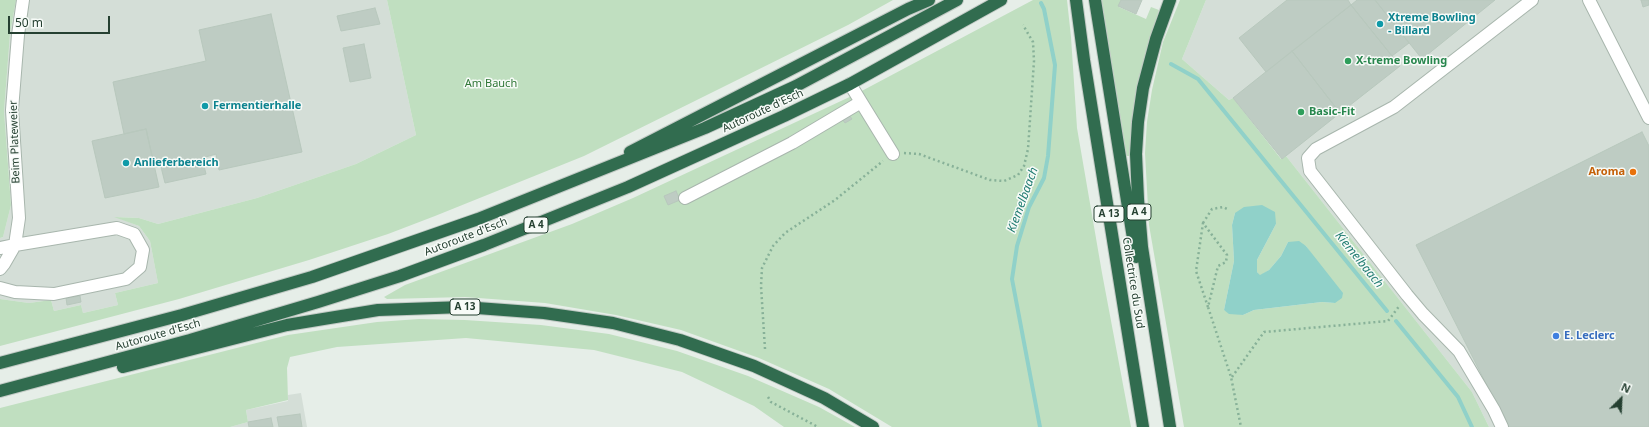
<!DOCTYPE html>
<style>
body{margin:0}
#map{position:relative;width:1649px;height:427px;overflow:hidden;background:#e6eee8;font-family:"Noto Sans",sans-serif}
canvas{display:block}
.north{position:absolute;left:1601px;top:379px;width:40px;height:40px;-webkit-text-stroke:3px #f7fbf8;paint-order:stroke;rotate:24deg;font-size:11px;font-weight:700;line-height:16px;text-align:center;color:#254031}
.north::after{content:'';display:block;margin:auto;width:14px;height:18px;background:#254031;clip-path:polygon(50% 0,100% 100%,50% 72%,0 100%)}
.scale{position:absolute;left:8px;top:16px;width:102px;height:18px;box-sizing:border-box;border:2px solid #254031;border-top:0;padding-left:5px;font-size:12px;line-height:14px;white-space:nowrap;color:#254031;-webkit-text-stroke:3px #f7fbf8;paint-order:stroke}
</style>
<div id="map">
<canvas width="1649" height="427"></canvas>
<div class="north">N</div>
<div class="scale">50 m</div>
</div>
<script>
const ctx = document.querySelector('canvas').getContext('2d');
ctx.lineJoin = 'round';
function paint(path, color) {
  ctx.fillStyle = color;
  ctx.fill(path, 'evenodd');
}
function toPath(rows) {
  const path = new Path2D();
  for (const r of rows) {
    path.moveTo(r[0], r[1]);
    for (let i = 2; i < r.length; i += 2) path.lineTo(r[i], r[i + 1]);
  }
  return path;
}
function stroke(path, color, width, dash) {
  ctx.strokeStyle = color;
  ctx.lineWidth = width;
  ctx.lineCap = dash ? 'butt' : 'round';
  ctx.setLineDash(dash || []);
  ctx.stroke(path);
}
function label(font, color, halo, rows, align = 'center') {
  ctx.font = font + ' "Noto Sans",sans-serif';
  ctx.lineWidth = 3;
  ctx.setLineDash([]);
  ctx.textBaseline = 'middle';
  ctx.strokeStyle = halo;
  ctx.fillStyle = color;
  for (const [text, x, y, turn = 0] of rows) {
    ctx.save();
    ctx.translate(x, y);
    ctx.rotate((+turn || 0) * Math.PI / 180);
    ctx.textAlign = isNaN(turn) ? turn : align;
    if (halo) ctx.strokeText(text, 0, 0);
    ctx.fillText(text, 0, 0);
    ctx.restore();
  }
}
paint(toPath([
 [16,0,387,0,416,135,356,164,257,198,158,224,139,218,116,217,139,226,150,241,158,283,115,293,118,305,83,313,81,305,54,311,51,300,29,303,0,299,0,238,3,237,11,205,4,111,10,34],
 [1206,0,1649,0,1649,427,1489,427,1472,392,1286,156,1282,159,1233,98,1229,100,1182,59],
 [301,393,307,427,230,427,248,422,246,410,288,401,288,395]
]), '#d4ded7');
paint(toPath([
 [0,0,16,0,10,34,4,111,11,205,3,237,0,238],
 [387,0,893,0,848,25,584,156,435,216,388,234,309,260,179,299,0,346,0,299,29,303,51,300,54,311,81,305,83,313,118,305,115,293,158,283,150,241,139,226,114,217,139,218,158,224,257,198,356,164,416,135],
 [1033,0,1067,0,1071,37,1077,128,1102,273,1131,427,892,427,829,389,759,358,681,330,616,315,545,303,465,297,387,299,384,297,405,285,572,224,633,198,856,94],
 [1101,0,1121,0,1119,7,1146,19,1151,7,1159,10,1151,37,1131,156,1126,156],
 [1180,0,1206,0,1182,59,1229,100,1233,98,1281,159,1286,156,1472,392,1489,427,1184,427,1149,225,1145,153,1147,122,1152,90,1163,42],
 [1235,213,1276,224,1257,260,1257,272,1260,276,1269,270,1281,256,1288,242,1306,246,1312,255,1335,303,1322,302,1254,310,1243,315,1224,310,1234,261,1232,225],
 [419,319,465,320,541,325,609,334,677,351,748,376,819,407,855,427,784,427,754,406,682,372,594,350,466,338,337,347,290,357,287,368,288,400,246,410,248,422,230,427,0,427,0,408,288,335,377,322]
]), '#c0dfc0');
paint(toPath([
 [1262,205,1275,212,1276,224,1257,260,1257,272,1260,275,1269,270,1281,256,1288,242,1299,241,1306,246,1343,293,1342,298,1335,303,1322,302,1254,310,1243,315,1229,314,1224,310,1234,261,1232,225,1235,213,1244,207]
]), '#90d1c9');
stroke(toPath([
 [1171,64,1198,79,1387,311],
 [1396,321,1458,397,1472,427],
 [1040,427,1012,279,1017,246,1029,207,1044,178,1048,156,1055,65,1044,9,1041,3]
]), '#90d1c9', 4);
const building = toPath([
 [1121,0,1142,0,1136,14,1118,6,1121,0],
 [1287,0,1348,0,1351,5,1266,72,1239,38,1287,0],
 [1357,0,1375,0,1409,43,1392,56,1351,5,1357,0],
 [1375,0,1495,0,1422,59,1375,0],
 [1641,0,1649,0,1649,5,1643,7,1641,0],
 [1351,5,1400,66,1340,113,1292,51,1351,5],
 [375,8,380,24,341,31,337,16,375,8],
 [271,14,302,152,219,170,216,154,202,158,206,174,165,183,159,159,153,160,146,129,124,134,113,82,206,61,199,30,271,14],
 [364,44,371,78,350,82,343,48,364,44],
 [1292,51,1340,113,1282,159,1233,98,1292,51],
 [849,115,852,119,845,123,842,119,849,115],
 [146,129,159,187,105,198,92,141,146,129],
 [1642,132,1649,146,1649,427,1508,427,1416,245,1642,132],
 [676,191,680,200,668,205,664,196,676,191],
 [80,296,81,302,67,305,66,298,80,296],
 [300,414,302,427,279,427,277,417,300,414],
 [271,418,273,427,249,427,248,422,271,418]
]);
paint(building, '#beccc3');
stroke(building, '#b8c8bd', 1);
const minor = toPath([
 [1589,0,1649,118],
 [850,84,861,102],
 [685,198,792,143,861,102,893,154],
 [0,248,15,245,19,218,12,110,18,35,23,0],
 [0,269,4,264,15,245,117,228,134,234,143,250,140,267,126,279,54,294,15,292,0,288],
 [1502,427,1494,410,1459,351,1423,314,1407,295,1310,171,1308,158,1316,149,1394,107,1532,0]
]);
const highway = toPath([
 [1076,0,1084,60,1143,427],
 [1095,0,1136,257],
 [630,152,908,9,929,0],
 [0,363,182,315,312,277,478,219,705,128,796,86,957,0],
 [123,367,287,325,378,310,464,307,544,313,613,323,680,340,754,366,824,398,873,427],
 [0,391,190,340,318,302,400,276,484,245,628,187,784,116,850,84,1001,0],
 [1170,427,1142,247,1138,199,1136,154,1138,122,1143,88,1156,39,1170,0]
]);
stroke(minor, '#a8b6ad', 14);
stroke(highway, '#c2cac5', 14);
stroke(toPath([
 [904,153,919,154,990,180,1004,181,1018,175,1024,166,1028,149,1034,61,1033,42,1023,25],
 [1203,223,1212,209,1223,207,1229,210],
 [1208,307,1196,271,1203,223,1227,255,1226,262,1218,266,1208,307,1231,377,1241,427],
 [765,349,761,286,762,268,773,246,785,233,835,200,883,161],
 [1232,377,1264,332,1388,321,1400,305],
 [768,397,771,402,818,427]
]), '#87b198', 2.5, [2, 3]);
stroke(minor, '#fff', 12);
stroke(highway, '#316c4f', 12);
for (const [x, y, r, color] of [
 [1380,24,4,"#0f9aa8"],
 [1348,61,4,"#2e9e5b"],
 [205,106,4,"#0f9aa8"],
 [1301,112,4,"#2e9e5b"],
 [126,163,4,"#0f9aa8"],
 [1633,172,4,"#e8710a"],
 [1556,336,4,"#3f7fe0"]
]) {
  const dot = new Path2D();
  dot.arc(x, y, r, 0, 2 * Math.PI);
  ctx.fillStyle = color;
  ctx.fill(dot);
  stroke(dot, '#f7fbf8', 1.5);
}
for (const [x, y, w] of [
 [1139,212,24],
 [1109,214,30],
 [536,225,24],
 [465,307,30]
]) {
  const box = new Path2D();
  box.roundRect(x - w / 2, y - 8, w, 16, 3);
  ctx.fillStyle = '#f7fbf8';
  ctx.fill(box);
  stroke(box, '#254031', 1);
}
label('bold 10px', '#254031', null, [
 ["A 4",1139,212],
 ["A 13",1109,214],
 ["A 4",536,225],
 ["A 13",465,307]
]);
label('bold 11px', '#0d838f', '#f7fbf8', [
 ["Xtreme Bowling",1388,18],
 ["- Billard",1388,31],
 ["Fermentierhalle",213,106],
 ["Anlieferbereich",134,163]
], 'left');
label('bold 11px', '#27864d', '#f7fbf8', [
 ["X-treme Bowling",1356,61],
 ["Basic-Fit",1309,112]
], 'left');
label('11px', '#307737', '#f7fbf8', [
 ["Am Bauch",491,84]
]);
label('11px', '#254031', '#f7fbf8', [
 ["Autoroute d'Esch",763,111,-25],
 ["Beim Plateweier",15,142,-92],
 ["Autoroute d'Esch",466,237,-21],
 ["Collectrice du Sud",1133,283,81],
 ["Autoroute d'Esch",158,335,-16]
]);
label('bold 11px', '#c56008', '#f7fbf8', [
 ["Aroma",1625,172]
], 'right');
label('bold 11px', '#366cbe', '#f7fbf8', [
 ["E. Leclerc",1564,336]
], 'left');
label('italic 12px', '#207c71', '#f7fbf8', [
 ["Kiemelbaach",1023,200,-70],
 ["Kiemelbaach",1359,260,51]
]);
</script>
